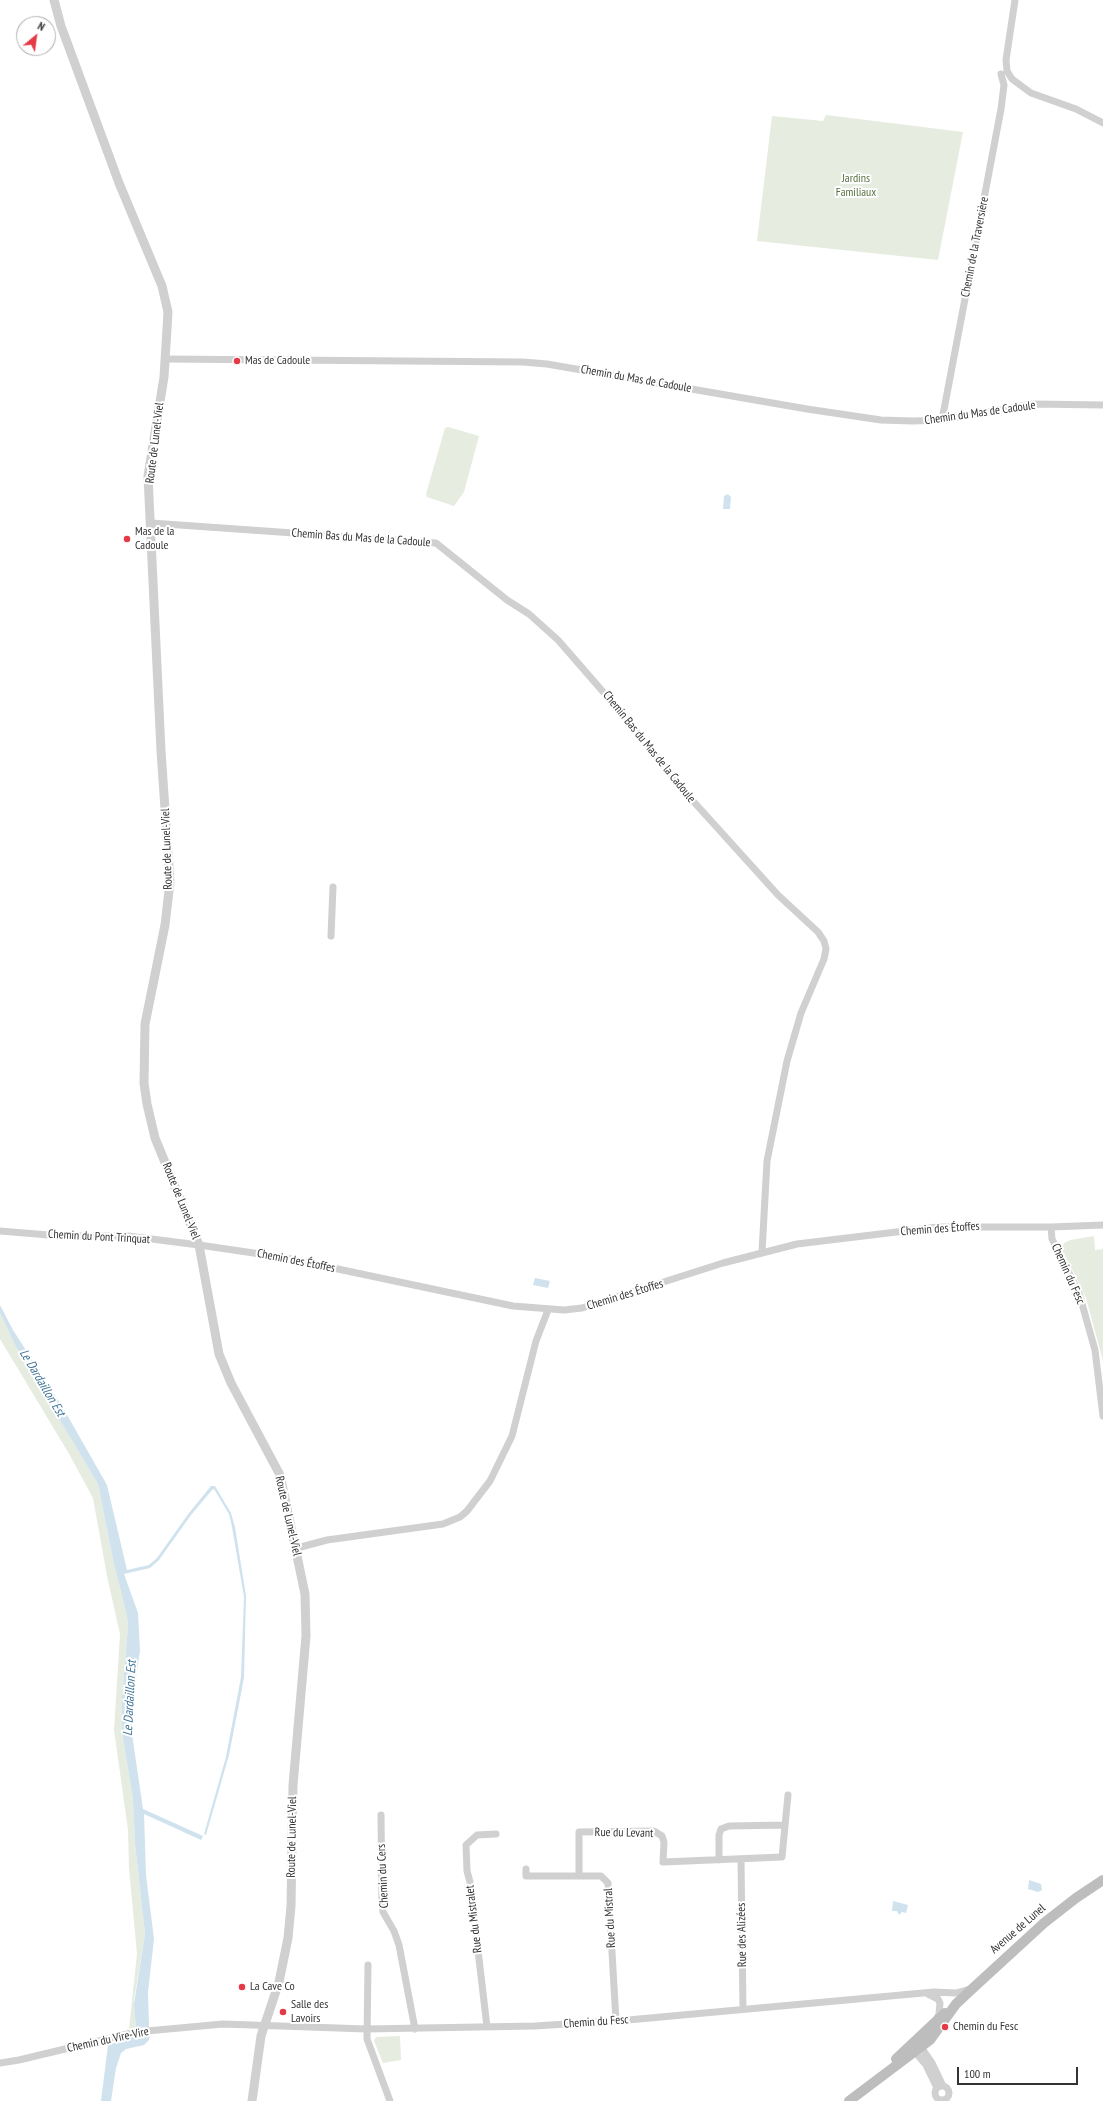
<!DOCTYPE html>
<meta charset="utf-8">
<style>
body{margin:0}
#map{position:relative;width:1103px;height:2101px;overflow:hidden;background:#fff;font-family:"PT Sans Narrow",sans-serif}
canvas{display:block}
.north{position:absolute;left:16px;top:16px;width:40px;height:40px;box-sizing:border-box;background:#fff;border:1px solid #adadad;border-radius:50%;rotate:29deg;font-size:11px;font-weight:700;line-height:16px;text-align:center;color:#333}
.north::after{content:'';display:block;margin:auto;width:14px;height:18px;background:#e63946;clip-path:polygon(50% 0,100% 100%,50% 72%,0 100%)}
.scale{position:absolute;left:957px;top:2067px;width:121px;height:18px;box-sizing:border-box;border:2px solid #333;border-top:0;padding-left:5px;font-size:12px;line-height:14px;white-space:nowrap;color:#333;-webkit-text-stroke:3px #fff;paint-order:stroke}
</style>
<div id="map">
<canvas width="1103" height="2101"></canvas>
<div class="north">N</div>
<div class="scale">100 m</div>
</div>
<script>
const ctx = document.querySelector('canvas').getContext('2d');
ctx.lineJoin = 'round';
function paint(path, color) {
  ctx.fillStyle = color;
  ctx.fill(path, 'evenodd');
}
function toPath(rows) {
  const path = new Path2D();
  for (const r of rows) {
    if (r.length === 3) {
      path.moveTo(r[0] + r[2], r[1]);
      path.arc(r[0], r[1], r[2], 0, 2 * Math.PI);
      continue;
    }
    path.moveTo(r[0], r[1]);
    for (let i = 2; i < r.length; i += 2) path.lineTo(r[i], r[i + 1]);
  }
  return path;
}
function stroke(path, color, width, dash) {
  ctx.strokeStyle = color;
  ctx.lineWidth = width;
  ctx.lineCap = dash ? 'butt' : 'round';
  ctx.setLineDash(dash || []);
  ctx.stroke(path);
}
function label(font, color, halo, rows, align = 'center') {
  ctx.font = font + ' "PT Sans Narrow",sans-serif';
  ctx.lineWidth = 4;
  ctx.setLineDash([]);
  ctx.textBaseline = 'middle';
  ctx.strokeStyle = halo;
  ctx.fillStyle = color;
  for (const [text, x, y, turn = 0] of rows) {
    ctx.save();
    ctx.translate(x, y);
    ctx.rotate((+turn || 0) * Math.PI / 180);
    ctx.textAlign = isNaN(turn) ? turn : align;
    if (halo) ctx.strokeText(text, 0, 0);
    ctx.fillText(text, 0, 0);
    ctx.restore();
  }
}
paint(toPath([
 [826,115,963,132,938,260,757,241,772,116,823,121],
 [448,427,479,436,464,492,454,506,427,497,426,494,445,428],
 [1094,1236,1095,1250,1103,1249,1103,1361,1086,1298,1062,1249,1064,1243,1070,1240],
 [0,1313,15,1345,98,1484,114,1564,127,1616,128,1626,122,1698,122,1732,133,1799,135,1844,145,1934,134,2000,136,2028,129,2029,137,1954,129,1868,128,1830,114,1730,120,1634,107,1576,93,1498,68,1452,0,1339],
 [400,2036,401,2060,383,2063,374,2041,376,2037]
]), '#e6ecdf');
paint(toPath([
 [728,494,731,497,730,509,723,509,724,496],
 [535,1278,550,1281,548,1288,533,1285],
 [0,1305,13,1330,62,1406,107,1485,127,1570,149,1565,157,1558,189,1513,211,1486,215,1486,231,1513,235,1527,246,1596,244,1678,229,1755,206,1835,204,1834,226,1757,241,1677,244,1597,232,1527,229,1514,214,1489,212,1490,191,1515,159,1560,150,1568,124,1574,138,1613,140,1651,134,1691,132,1734,143,1809,203,1836,201,1840,144,1814,146,1875,154,1939,148,1992,149,2027,136,2028,134,2004,145,1934,135,1844,133,1799,122,1732,122,1698,128,1626,127,1616,114,1564,98,1484,15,1345,0,1313],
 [1029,1880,1041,1884,1042,1890,1038,1892,1028,1889],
 [893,1901,908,1905,906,1913,902,1912,899,1915,897,1911,892,1911],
 [150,2034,149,2040,144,2045,126,2049,121,2053,116,2068,111,2101,101,2101,108,2045,137,2035]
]), '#cfe2ee');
stroke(toPath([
 [1015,0,1006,60,1007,71,1012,79,1031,93,1076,109,1103,123],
 [166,359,523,362,547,364,807,409,881,420,913,421,942,420,1033,404,1103,405],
 [942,420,1001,109,1004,85,1001,74],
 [151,523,436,543,507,600,529,614,558,640,625,717,684,791,778,895,818,932,824,941,826,949,824,959,801,1013,787,1061,767,1161,762,1252],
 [331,936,333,887],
 [1051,1227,1052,1239,1079,1293,1095,1350,1103,1416],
 [0,1231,61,1236,128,1236,199,1245,281,1257,513,1306,564,1310,582,1308,723,1263,797,1244,938,1227,1051,1227,1103,1225],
 [297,1548,327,1540,443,1524,460,1517,467,1511,490,1481,512,1436,536,1341,548,1310],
 [381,1815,382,1903,383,1912,394,1931,399,1945,415,2029],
 [719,1860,719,1835,721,1829,729,1826,785,1825],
 [741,1860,743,2009],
 [526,1869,526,1876,601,1876,608,1883,616,2021],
 [579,1876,579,1832,654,1831,662,1836,664,1842,663,1862,782,1857,788,1795],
 [368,1965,367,2039,390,2101],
 [928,1994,938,1999,940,2003,939,2014,936,2020],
 [487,2027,470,1882,467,1871,466,1845,477,1835,496,1834],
 [921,2047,932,2063,943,2086],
 [915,2052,926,2065,937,2088],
 [0,2063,19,2060,136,2032,223,2024,366,2029,535,2026,628,2020,934,1992,956,1993,970,1989],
 [942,2093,7]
]), '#d0d0d0', 7);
stroke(toPath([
 [54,0,61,26,119,183,162,286,168,312,164,377,148,476,161,751,170,882,165,925,145,1024,144,1083,147,1104,155,1138,199,1245,219,1354,231,1383,280,1475,305,1594,306,1636,293,1785,291,1906,288,1938,279,1982,261,2036,252,2101]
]), '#d0d0d0', 9);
stroke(toPath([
 [896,2059,945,2013],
 [849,2101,930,2040,956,2004,972,1989,1044,1923,1076,1898,1103,1880]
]), '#bdbdbd', 10);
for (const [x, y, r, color] of [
 [237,361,4,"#e63946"],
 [127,539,4,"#e63946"],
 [242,1987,4,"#e63946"],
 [283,2012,4,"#e63946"],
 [945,2027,4,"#e63946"]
]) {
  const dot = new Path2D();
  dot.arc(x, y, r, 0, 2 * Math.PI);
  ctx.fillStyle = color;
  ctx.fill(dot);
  stroke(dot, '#fff', 1.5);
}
label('12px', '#56703f', '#fff', [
 ["Jardins",856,179],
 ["Familiaux",856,193]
]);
label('12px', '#333', '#fff', [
 ["Chemin de la Traversière",975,247,-79],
 ["Chemin du Mas de Cadoule",636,379,10],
 ["Chemin du Mas de Cadoule",980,413,-8],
 ["Route de Lunel-Viel",155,443,-83],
 ["Chemin Bas du Mas de la Cadoule",361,538,4],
 ["Chemin Bas du Mas de la Cadoule",649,747,51],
 ["Route de Lunel-Viel",167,849,-92],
 ["Route de Lunel-Viel",181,1201,68],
 ["Chemin des Étoffes",940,1229,-4],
 ["Chemin du Pont Trinquat",99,1237,3],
 ["Chemin des Étoffes",296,1261,11],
 ["Chemin du Fesc",1068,1274,66],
 ["Chemin des Étoffes",625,1295,-17],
 ["Route de Lunel-Viel",288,1516,77],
 ["Rue du Levant",624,1833,1],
 ["Route de Lunel-Viel",292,1837,-89],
 ["Chemin du Cers",383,1876,-93],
 ["Rue du Mistral",610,1918,-93],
 ["Rue du Mistralet",474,1919,-97],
 ["Avenue de Lunel",1018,1929,-41],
 ["Rue des Alizées",742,1935,-91],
 ["Chemin du Fesc",596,2022,-4],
 ["Chemin du Vire-Vire",108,2040,-12]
]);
label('12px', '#333', '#fff', [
 ["Mas de Cadoule",245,361],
 ["Mas de la",135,532],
 ["Cadoule",135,546],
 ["La Cave Co",250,1987],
 ["Salle des",291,2005],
 ["Lavoirs",291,2019],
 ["Chemin du Fesc",953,2027]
], 'left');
label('italic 13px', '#3f7597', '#fff', [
 ["Le Dardaillon Est",42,1383,59],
 ["Le Dardaillon Est",130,1698,-87]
]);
</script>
